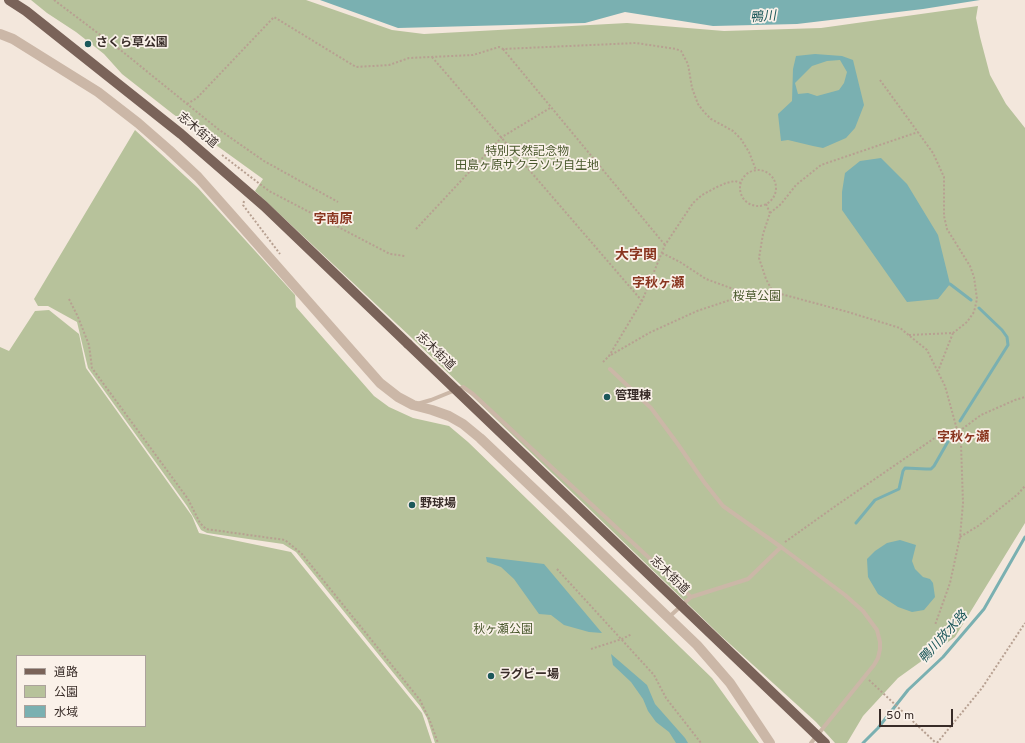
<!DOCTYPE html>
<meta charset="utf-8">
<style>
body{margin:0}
#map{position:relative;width:1025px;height:743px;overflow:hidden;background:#f3e7dc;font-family:Overpass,"Noto Sans JP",sans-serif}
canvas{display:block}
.legend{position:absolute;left:16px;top:655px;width:130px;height:72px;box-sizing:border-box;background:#faf1e9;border:1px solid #aca29c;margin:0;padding:5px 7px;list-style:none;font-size:12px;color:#382c28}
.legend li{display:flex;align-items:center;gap:8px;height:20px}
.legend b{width:20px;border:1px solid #aca29c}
.scale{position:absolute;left:879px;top:709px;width:74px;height:18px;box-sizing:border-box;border:2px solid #382c28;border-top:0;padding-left:5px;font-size:12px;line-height:14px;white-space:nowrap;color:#382c28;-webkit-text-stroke:3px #faf1e9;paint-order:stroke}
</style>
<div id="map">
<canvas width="1025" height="743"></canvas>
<ul class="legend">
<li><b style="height:5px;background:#7a6359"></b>道路</li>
<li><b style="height:11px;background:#b7c29b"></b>公園</li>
<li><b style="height:11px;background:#7ab0b1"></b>水域</li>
</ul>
<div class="scale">50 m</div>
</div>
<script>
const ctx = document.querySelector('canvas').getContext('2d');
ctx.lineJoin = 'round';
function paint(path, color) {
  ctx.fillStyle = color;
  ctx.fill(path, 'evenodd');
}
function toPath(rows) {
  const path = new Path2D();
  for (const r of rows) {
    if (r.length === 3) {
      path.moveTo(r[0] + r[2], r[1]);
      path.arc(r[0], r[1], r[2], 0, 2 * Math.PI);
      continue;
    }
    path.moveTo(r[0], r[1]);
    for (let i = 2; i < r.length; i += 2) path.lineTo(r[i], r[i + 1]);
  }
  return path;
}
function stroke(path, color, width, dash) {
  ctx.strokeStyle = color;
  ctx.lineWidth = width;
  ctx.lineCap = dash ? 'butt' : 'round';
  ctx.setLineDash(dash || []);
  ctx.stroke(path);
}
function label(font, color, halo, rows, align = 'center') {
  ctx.font = font + ' Overpass,"Noto Sans JP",sans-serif';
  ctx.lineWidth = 3.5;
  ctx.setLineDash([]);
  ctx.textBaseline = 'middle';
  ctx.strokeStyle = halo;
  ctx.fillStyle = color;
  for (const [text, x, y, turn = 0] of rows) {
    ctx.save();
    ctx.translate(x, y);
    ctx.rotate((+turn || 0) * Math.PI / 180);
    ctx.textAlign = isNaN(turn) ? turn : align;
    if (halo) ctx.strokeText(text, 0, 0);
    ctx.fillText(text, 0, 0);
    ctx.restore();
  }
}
paint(toPath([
 [31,0,306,0,392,30,424,34,627,23,724,31,821,28,978,6,976,18,980,37,990,75,1006,104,1025,128,1025,523,955,637,898,678,863,716,847,743,835,743,816,722,720,635,414,340,255,191,263,179,173,114,122,74,104,54,76,32,47,13],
 [135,130,198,188,295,295,296,307,374,396,389,407,413,418,449,426,468,442,712,678,759,743,435,743,427,718,420,706,296,552,283,544,207,533,201,530,187,506,88,368,77,322,48,306,38,306,34,299],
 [49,310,79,334,86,368,192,516,199,533,291,552,422,713,432,743,0,743,0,347,9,351,35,311],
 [17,656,145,656,145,726,17,726]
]), '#b7c29b');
paint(toPath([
 [320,0,980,0,923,9,797,24,713,26,625,12,585,23,398,28],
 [815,54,842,56,853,60,864,105,855,128,846,138,823,148,813,146,788,140,781,141,778,114,792,101,793,69,796,56],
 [840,60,847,72,844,83,839,90,817,96,808,93,798,94,795,83,812,66,827,61],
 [881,158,907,184,938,235,950,284,938,299,907,302,842,210,842,192,845,173,860,161],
 [900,540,916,545,912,561,915,569,923,577,930,579,933,583,935,597,924,610,912,612,898,607,878,594,868,577,867,559,875,551,887,543],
 [486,557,544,564,602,633,589,632,564,625,551,615,539,614,514,579,501,567,487,562],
 [611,654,647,685,655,704,685,738,688,743,676,743,669,732,656,722,648,711,643,699,631,682,613,665]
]), '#7ab0b1');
stroke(toPath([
 [950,284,971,300],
 [960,421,1008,345,1007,337,1002,330,979,308],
 [856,523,875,500,899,489,903,471,905,468,926,469,931,469,934,466,950,438],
 [863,743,878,728,908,690,943,657,984,609,1025,537]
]), '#7ab0b1', 3);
stroke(toPath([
 [54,0,123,52,218,129,264,161,338,202],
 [503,49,665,245],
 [432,57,642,301],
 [880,80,933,153,944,177,944,216,947,229,970,266,974,277,977,299,974,312,967,322,953,333],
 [187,104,197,98,274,17,356,67,389,65,409,58,473,55,499,47,503,49,636,43,676,49,681,51,688,64,692,88,698,104,704,112,711,119,733,131,741,139,749,152,756,170],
 [222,155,269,191,390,254,405,256],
 [758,188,18],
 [741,183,735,181,726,183,717,187,702,195,693,203,665,245,642,301,609,356,651,332,697,311,748,294,781,294,848,312,900,328,927,350,945,386,961,444,963,503,960,537,950,583,935,625],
 [244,201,243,205,280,254],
 [766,204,770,213,763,234,759,258,766,279,774,294],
 [770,213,781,204,796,185,821,165,918,132],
 [416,229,502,137,550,108],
 [662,253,680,262,706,279,747,294],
 [69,299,78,317,89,345,92,368,188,499,200,523,206,529,285,540,302,554,420,700,430,721,438,743],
 [909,335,953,333,938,371],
 [603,362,609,356],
 [960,537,978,526,1018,494,1025,486],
 [785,542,837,505,939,435,958,432,981,415,1015,400,1025,397],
 [557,569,654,675,666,698,701,743],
 [591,649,622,639,632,634],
 [869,680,936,743],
 [937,743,982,688,1025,623]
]), '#b7a091', 2, [2, 2]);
stroke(toPath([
 [610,369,651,408,677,443,704,482,723,506,781,547,845,595,863,611,877,630,880,642,880,649,878,658,874,665,811,743],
 [417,404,431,400,463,387,473,394,691,597],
 [669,617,691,597,748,579,781,547]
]), '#cbb7a7', 4);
stroke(toPath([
 [0,34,13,39,98,92,138,123,169,150,198,177,230,213,380,383,398,397,413,405,432,410,449,416,463,424,480,438,558,512,697,645,730,683,770,743]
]), '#cbb7a7', 10);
stroke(toPath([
 [9,0,26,11,181,134,264,206,408,344]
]), '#7a6359', 10);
stroke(toPath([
 [408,344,825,743]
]), '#7a6359', 10);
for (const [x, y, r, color] of [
 [88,44,4,"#1c585a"],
 [607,397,4,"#1c585a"],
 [412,505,4,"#1c585a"],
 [491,676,4,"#1c585a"]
]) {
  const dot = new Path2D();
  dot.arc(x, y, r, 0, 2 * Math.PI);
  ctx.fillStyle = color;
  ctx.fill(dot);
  stroke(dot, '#faf1e9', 1.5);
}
label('bold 12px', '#382c28', '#faf1e9', [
 ["さくら草公園",96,44],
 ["管理棟",615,397],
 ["野球場",420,505],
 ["ラグビー場",499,676]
], 'left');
label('12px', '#382c28', '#faf1e9', [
 ["志木街道",197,131,40],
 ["志木街道",435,352,44],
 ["志木街道",669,576,44]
]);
label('12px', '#48572b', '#faf1e9', [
 ["特別天然記念物",527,153],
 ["田島ヶ原サクラソウ自生地",527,167],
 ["桜草公園",757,298],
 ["秋ヶ瀬公園",503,631]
]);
label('italic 13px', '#1c585a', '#faf1e9', [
 ["鴨川",763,18,-4],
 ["鴨川放水路",944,638,-48]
]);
label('bold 13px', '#89351f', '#faf1e9', [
 ["字南原",333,220],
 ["字秋ヶ瀬",658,284],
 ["字秋ヶ瀬",963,438]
]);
label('bold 14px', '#89351f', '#faf1e9', [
 ["大字関",636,256]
]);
</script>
